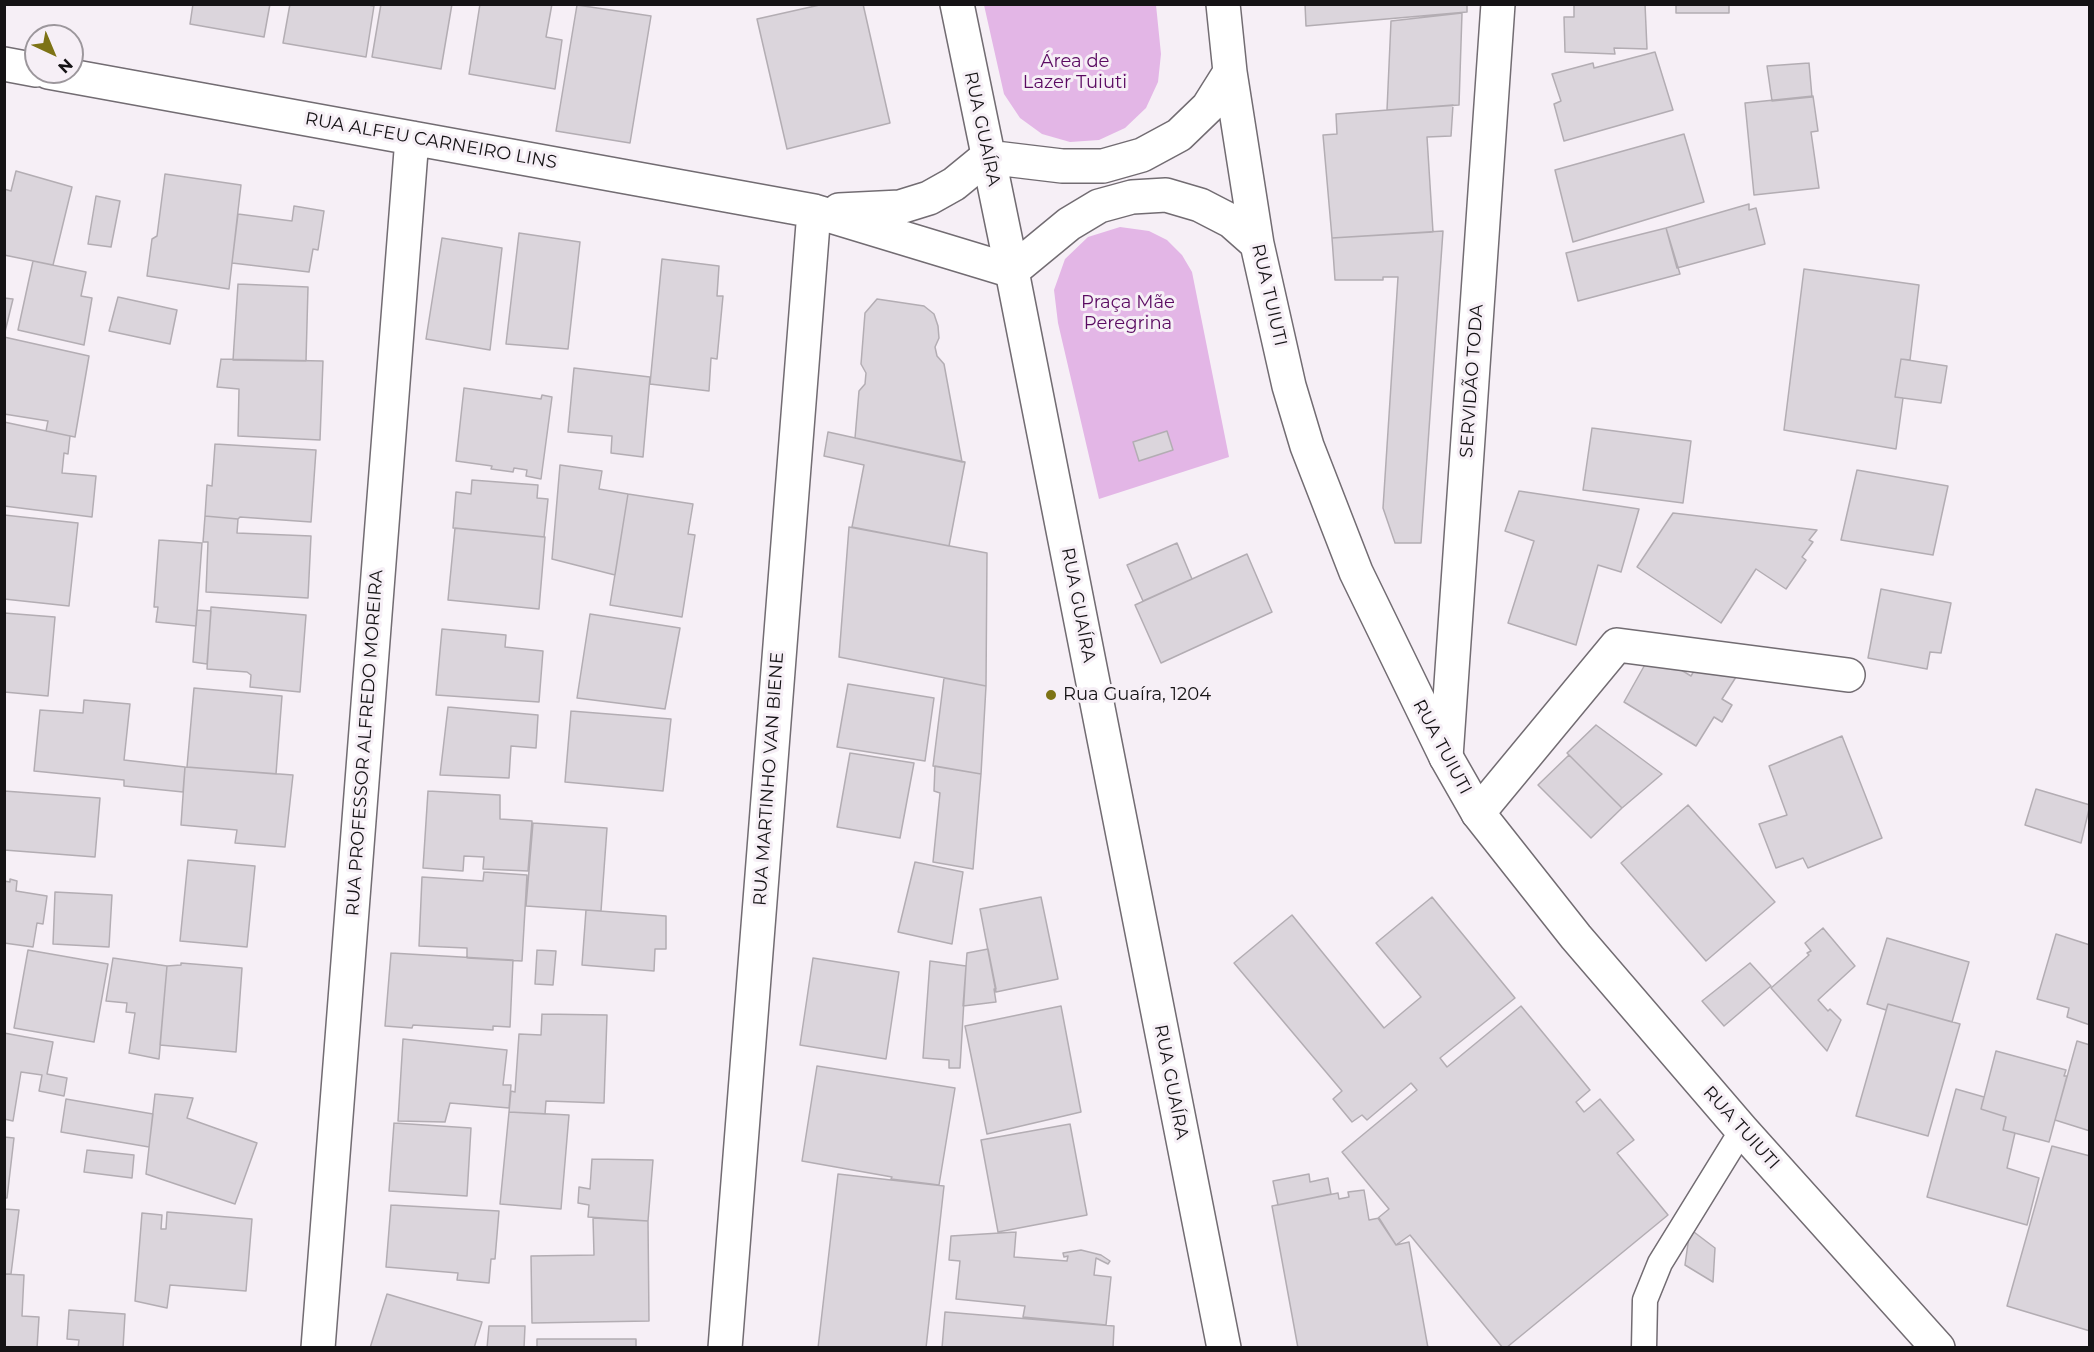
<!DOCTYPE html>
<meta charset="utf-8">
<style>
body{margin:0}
#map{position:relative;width:2094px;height:1352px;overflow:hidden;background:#f6eff6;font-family:Montserrat,sans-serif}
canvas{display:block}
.frame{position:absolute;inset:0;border:6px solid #151315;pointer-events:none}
.north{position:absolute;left:24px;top:24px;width:60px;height:60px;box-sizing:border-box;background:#f6eff6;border:2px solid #9c979c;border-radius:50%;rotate:136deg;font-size:16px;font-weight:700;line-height:24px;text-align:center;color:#151315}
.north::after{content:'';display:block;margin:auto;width:21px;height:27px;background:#7d7315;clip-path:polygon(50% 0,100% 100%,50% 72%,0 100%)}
</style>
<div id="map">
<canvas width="2094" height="1352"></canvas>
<div class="frame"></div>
<div class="north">N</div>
</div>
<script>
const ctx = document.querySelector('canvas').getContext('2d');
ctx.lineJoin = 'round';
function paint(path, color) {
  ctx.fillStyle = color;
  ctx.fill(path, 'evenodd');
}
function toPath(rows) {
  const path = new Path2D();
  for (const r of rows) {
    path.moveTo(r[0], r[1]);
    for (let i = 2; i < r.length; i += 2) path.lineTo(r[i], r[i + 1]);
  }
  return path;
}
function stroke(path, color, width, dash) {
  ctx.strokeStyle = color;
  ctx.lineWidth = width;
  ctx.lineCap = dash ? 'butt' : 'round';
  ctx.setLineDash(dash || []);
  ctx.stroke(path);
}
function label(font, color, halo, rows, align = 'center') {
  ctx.font = font + ' Montserrat,sans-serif';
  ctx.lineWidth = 6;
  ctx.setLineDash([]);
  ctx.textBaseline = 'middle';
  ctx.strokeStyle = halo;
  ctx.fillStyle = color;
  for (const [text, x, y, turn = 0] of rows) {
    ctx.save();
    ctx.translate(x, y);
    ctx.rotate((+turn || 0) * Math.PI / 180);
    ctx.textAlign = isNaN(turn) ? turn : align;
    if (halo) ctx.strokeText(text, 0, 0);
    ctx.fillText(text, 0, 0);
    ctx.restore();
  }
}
paint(toPath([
 [984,5,1156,5,1161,54,1158,82,1146,108,1125,128,1099,140,1070,142,1042,134,1020,118,1004,94],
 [1120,227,1149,231,1167,240,1182,255,1192,272,1229,457,1099,499,1058,323,1054,290,1065,259,1088,237]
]), '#e3b6e6');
const building = toPath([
 [193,4,270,4,264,37,190,24,193,4],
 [290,4,362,4,374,6,366,57,283,43,290,4],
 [381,4,452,4,441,69,372,57,381,4],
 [480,4,552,4,546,37,562,40,555,89,469,74,480,4],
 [824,4,863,4,890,123,787,149,757,19,824,4],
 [1305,4,1467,4,1467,12,1306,26,1305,4],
 [1574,4,1645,4,1647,49,1614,48,1615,54,1565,52,1564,17,1574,17,1574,4],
 [1676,4,1729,4,1729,13,1676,13,1676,4],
 [577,5,651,16,630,143,556,131,577,5],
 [1462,13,1459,105,1387,110,1391,21,1462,13],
 [1655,52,1673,110,1564,141,1554,104,1561,101,1552,74,1593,63,1594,68,1655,52],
 [1809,63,1812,97,1772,101,1767,66,1809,63],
 [1813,96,1818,131,1811,132,1819,188,1754,195,1745,103,1813,96],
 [1453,105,1451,136,1427,137,1433,232,1332,238,1323,135,1337,134,1336,114,1453,105],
 [1684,134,1704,202,1573,242,1555,170,1684,134],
 [16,171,72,187,53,265,4,255,4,189,11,191,16,171],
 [165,174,241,185,229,289,147,276,152,239,157,236,165,174],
 [96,196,120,201,111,247,88,244,96,196],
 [1749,204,1749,210,1756,208,1765,244,1677,268,1666,228,1749,204],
 [294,206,324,211,318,250,313,249,309,272,232,263,238,214,292,221,294,206],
 [1666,228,1680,274,1578,301,1566,253,1666,228],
 [1443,231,1421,543,1395,543,1383,508,1398,277,1383,277,1383,280,1335,280,1332,238,1443,231],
 [519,233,580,242,568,349,506,344,519,233],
 [442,238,502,248,490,350,426,339,442,238],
 [662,259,719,266,717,296,723,296,717,359,711,358,709,391,650,384,662,259],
 [33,261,86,272,81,296,92,298,84,345,18,330,33,261],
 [1804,269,1919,285,1910,360,1901,359,1895,397,1903,398,1896,449,1784,430,1804,269],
 [238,284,308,287,306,361,233,360,238,284],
 [118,297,177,310,170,344,109,331,118,297],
 [4,298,13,299,4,336,4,298],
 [877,299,924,306,934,314,938,326,939,338,935,347,937,356,944,364,962,462,855,438,859,391,865,384,866,373,861,364,865,313,877,299],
 [4,337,89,356,75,437,46,431,48,421,4,414,4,337],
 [221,359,323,361,320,440,238,436,239,389,217,387,221,359],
 [1901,359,1947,366,1941,403,1895,397,1901,359],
 [574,368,650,377,643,457,611,453,612,436,568,432,574,368],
 [464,388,541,399,542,395,552,397,541,479,526,476,527,470,514,468,513,472,491,469,492,466,456,461,464,388],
 [4,422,70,436,68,454,64,453,62,473,96,476,92,517,4,506,4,422],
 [1592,428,1691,441,1683,503,1583,490,1592,428],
 [1167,431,1173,450,1139,461,1133,442,1167,431],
 [828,432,965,462,949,546,852,527,864,465,824,456,828,432],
 [215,444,316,450,311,522,240,517,238,519,205,516,207,485,212,486,215,444],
 [560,465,602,471,599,489,628,494,615,575,552,559,560,465],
 [1857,470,1948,486,1933,555,1841,540,1857,470],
 [472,480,538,485,537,498,548,499,544,537,453,528,456,492,471,494,472,480],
 [1519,491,1639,509,1621,572,1598,565,1576,645,1508,623,1534,541,1505,531,1519,491],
 [628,494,693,504,688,534,695,535,682,617,610,605,628,494],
 [1673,513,1817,530,1809,540,1813,542,1802,557,1806,560,1786,589,1756,569,1721,623,1637,567,1673,513],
 [4,515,78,523,69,606,4,599,4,515],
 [205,516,238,519,237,533,311,536,308,598,206,592,208,542,203,542,205,516],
 [849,527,987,553,986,686,839,657,849,527],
 [455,528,545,537,539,609,448,600,455,528],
 [159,540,202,543,196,626,156,622,158,607,154,607,159,540],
 [1177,543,1192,579,1143,601,1127,565,1177,543],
 [1247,554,1272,612,1161,663,1135,605,1247,554],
 [1881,589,1951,603,1941,653,1930,652,1927,669,1868,658,1881,589],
 [211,607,306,615,300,692,250,687,251,675,247,672,207,669,211,607],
 [197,610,211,611,207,664,193,662,197,610],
 [4,613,55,617,48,696,4,692,4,613],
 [590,614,680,628,665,709,577,698,590,614],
 [442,629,506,635,505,647,543,651,539,702,436,695,442,629],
 [1652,652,1691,676,1703,656,1736,677,1722,699,1732,705,1722,722,1714,717,1696,746,1624,702,1652,652],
 [944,678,986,686,981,774,933,766,944,678],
 [848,684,934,698,925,761,837,747,848,684],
 [194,688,282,696,276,774,187,767,194,688],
 [84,700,130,704,124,760,185,767,183,792,124,786,124,780,34,771,40,710,83,713,84,700],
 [448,707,538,715,536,748,511,746,509,778,440,775,448,707],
 [571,711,671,719,663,791,565,782,571,711],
 [1596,725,1662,774,1622,808,1567,753,1596,725],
 [1842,736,1882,838,1808,868,1803,858,1776,868,1759,824,1787,815,1769,766,1842,736],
 [850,753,914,763,900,838,837,827,850,753],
 [1569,755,1622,808,1591,838,1538,785,1569,755],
 [935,766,981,774,973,869,933,862,940,793,934,791,935,766],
 [185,767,293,775,285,847,235,843,237,830,181,825,185,767],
 [2036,789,2090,805,2081,843,2025,825,2036,789],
 [4,791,100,798,95,857,4,850,4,791],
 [428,791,500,795,500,819,532,821,528,871,483,869,484,857,464,856,463,871,423,868,428,791],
 [1688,805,1775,902,1706,961,1621,863,1688,805],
 [533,823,607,828,601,911,526,906,533,823],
 [188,860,255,866,247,947,180,941,188,860],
 [915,862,963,872,952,944,898,932,915,862],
 [484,872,527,875,522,961,467,958,467,948,419,946,422,877,483,881,484,872],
 [10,879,17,881,16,891,47,896,43,924,37,923,33,947,4,943,4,881,10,882,10,879],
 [55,892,112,895,109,947,53,944,55,892],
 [1041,897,1058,979,996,992,980,909,1041,897],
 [1432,897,1515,998,1440,1058,1447,1067,1521,1006,1590,1090,1576,1102,1584,1112,1600,1099,1634,1140,1617,1153,1668,1215,1506,1348,1503,1348,1410,1235,1396,1245,1378,1218,1389,1209,1342,1152,1417,1090,1411,1083,1367,1120,1362,1115,1352,1122,1333,1099,1342,1091,1234,963,1292,915,1384,1028,1421,997,1376,943,1432,897],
 [586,910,666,916,666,949,655,949,654,971,582,965,586,910],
 [1823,928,1855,966,1818,1000,1828,1011,1830,1009,1841,1020,1827,1051,1771,988,1809,955,1807,953,1811,951,1805,943,1823,928],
 [2056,934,2090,945,2090,1025,2067,1017,2069,1008,2037,999,2056,934],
 [1887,938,1969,962,1952,1022,1888,1004,1886,1010,1867,1004,1887,938],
 [988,949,996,989,994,989,996,1002,963,1006,967,953,988,949],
 [28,950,108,964,94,1042,14,1028,28,950],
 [537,950,556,951,553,985,535,984,537,950],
 [391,953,513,960,510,1027,493,1026,493,1030,413,1025,412,1028,385,1026,391,953],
 [113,958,167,966,159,1059,129,1053,135,1013,126,1012,127,1003,106,1001,113,958],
 [813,958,899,972,886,1059,800,1045,813,958],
 [930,961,966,966,960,1068,949,1068,949,1060,923,1058,930,961],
 [181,963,242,968,236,1052,160,1045,167,966,181,965,181,963],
 [1750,963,1771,986,1724,1026,1702,1001,1750,963],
 [1888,1004,1960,1024,1928,1136,1856,1116,1888,1004],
 [1061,1006,1081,1112,987,1134,965,1026,1061,1006],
 [542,1014,607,1015,604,1103,546,1101,545,1114,509,1112,511,1091,515,1092,519,1034,541,1035,542,1014],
 [4,1033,53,1042,47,1074,67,1078,64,1096,39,1091,42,1075,21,1072,13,1121,4,1119,4,1033],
 [403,1039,507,1050,503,1085,511,1085,509,1108,450,1103,445,1122,398,1121,403,1039],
 [2077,1041,2090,1045,2090,1131,2055,1120,2077,1041],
 [1996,1051,2066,1070,2064,1076,2067,1076,2049,1142,2003,1130,2006,1117,1981,1109,1996,1051],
 [817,1066,955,1088,939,1185,891,1179,892,1177,802,1161,817,1066],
 [1956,1089,1984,1097,1981,1109,2006,1117,2003,1130,2015,1133,2007,1168,2039,1178,2027,1225,1927,1197,1956,1089],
 [155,1094,193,1098,187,1118,257,1143,235,1204,146,1174,155,1094],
 [66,1099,153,1114,149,1147,61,1132,66,1099],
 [509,1112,569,1115,561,1209,500,1204,509,1112],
 [394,1123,471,1128,467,1196,389,1191,394,1123],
 [1070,1124,1087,1215,998,1232,981,1140,1070,1124],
 [4,1137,14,1138,7,1198,4,1198,4,1137],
 [2052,1146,2090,1156,2090,1331,2007,1306,2052,1146],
 [87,1150,134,1155,132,1178,84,1172,87,1150],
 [592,1159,653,1160,648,1221,588,1217,589,1205,578,1203,579,1187,590,1189,592,1159],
 [838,1174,944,1186,926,1348,818,1348,838,1174],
 [1309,1174,1310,1182,1328,1178,1331,1194,1278,1205,1273,1181,1309,1174],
 [1364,1190,1369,1220,1379,1218,1396,1245,1409,1242,1428,1348,1298,1348,1272,1206,1338,1193,1339,1199,1349,1197,1348,1192,1364,1190],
 [391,1205,499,1211,495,1259,491,1259,489,1283,457,1280,458,1273,386,1267,391,1205],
 [4,1209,19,1210,11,1274,4,1274,4,1209],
 [167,1212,252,1219,246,1291,170,1285,167,1308,135,1301,142,1213,162,1215,161,1229,166,1229,167,1212],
 [593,1218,648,1221,649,1321,532,1323,531,1256,594,1255,593,1218],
 [1690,1229,1715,1248,1713,1282,1685,1265,1690,1229],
 [1016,1232,1014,1257,1067,1261,1068,1256,1064,1257,1063,1253,1081,1250,1101,1255,1110,1261,1108,1264,1096,1258,1094,1275,1111,1277,1106,1325,1023,1317,1025,1306,956,1299,960,1261,949,1260,951,1236,1016,1232],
 [4,1274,24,1275,22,1316,39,1317,37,1348,4,1348,4,1274],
 [387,1294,482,1322,474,1348,370,1348,387,1294],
 [69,1310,125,1314,123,1348,78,1348,79,1340,67,1339,69,1310],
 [945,1312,1114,1326,1113,1348,942,1348,945,1312],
 [489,1326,525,1326,524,1348,487,1348,489,1326],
 [537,1339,636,1339,636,1348,537,1348,537,1339]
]);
paint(building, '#dbd5dc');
stroke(building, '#b3adb3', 1.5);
const service = toPath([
 [1644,1348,1645,1300,1660,1263,1742,1130]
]);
const minor = toPath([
 [4,64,36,70],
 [48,72,814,211,1012,271],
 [839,210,900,207,929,198,954,184,987,157],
 [1446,757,1498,4],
 [1478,813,1617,645,1848,675],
 [318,1348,412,138],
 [725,1348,814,211]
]);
const primary = toPath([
 [957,4,1012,271,1224,1348],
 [1223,4,1230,72,1257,244,1289,386,1307,446,1356,572,1446,757,1478,813,1576,937,1742,1130,1938,1348],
 [987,157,1062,166,1103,166,1142,155,1179,135,1208,107,1230,72],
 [1012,271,1069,224,1099,206,1132,197,1166,195,1200,205,1231,221,1257,244]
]);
stroke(service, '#726c72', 27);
stroke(minor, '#726c72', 36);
stroke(primary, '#726c72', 36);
stroke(service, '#fff', 24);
stroke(minor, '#fff', 33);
stroke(primary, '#fff', 33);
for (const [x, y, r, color] of [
 [1051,695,6,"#7d7315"]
]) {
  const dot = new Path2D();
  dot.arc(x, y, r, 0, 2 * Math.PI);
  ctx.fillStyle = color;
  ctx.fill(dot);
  stroke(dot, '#f6eff6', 2);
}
label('18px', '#5a0a61', '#f6eff6', [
 ["Área de",1075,62],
 ["Lazer Tuiuti",1075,83],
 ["Praça Mãe",1128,303],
 ["Peregrina",1128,324]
]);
label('18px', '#151315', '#f6eff6', [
 ["RUA GUAÍRA",982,129,78],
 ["RUA ALFEU CARNEIRO LINS",431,141,10],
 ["RUA TUIUTI",1269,295,77],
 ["SERVIDÃO TODA",1472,381,-86],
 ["RUA GUAÍRA",1078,605,79],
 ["RUA PROFESSOR ALFREDO MOREIRA",365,743,-86],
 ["RUA TUIUTI",1442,747,62],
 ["RUA MARTINHO VAN BIENE",769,779,-86],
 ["RUA GUAÍRA",1171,1082,79],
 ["RUA TUIUTI",1741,1128,48]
]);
label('18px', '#151315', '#f6eff6', [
 ["Rua Guaíra, 1204",1063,695]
], 'left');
</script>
